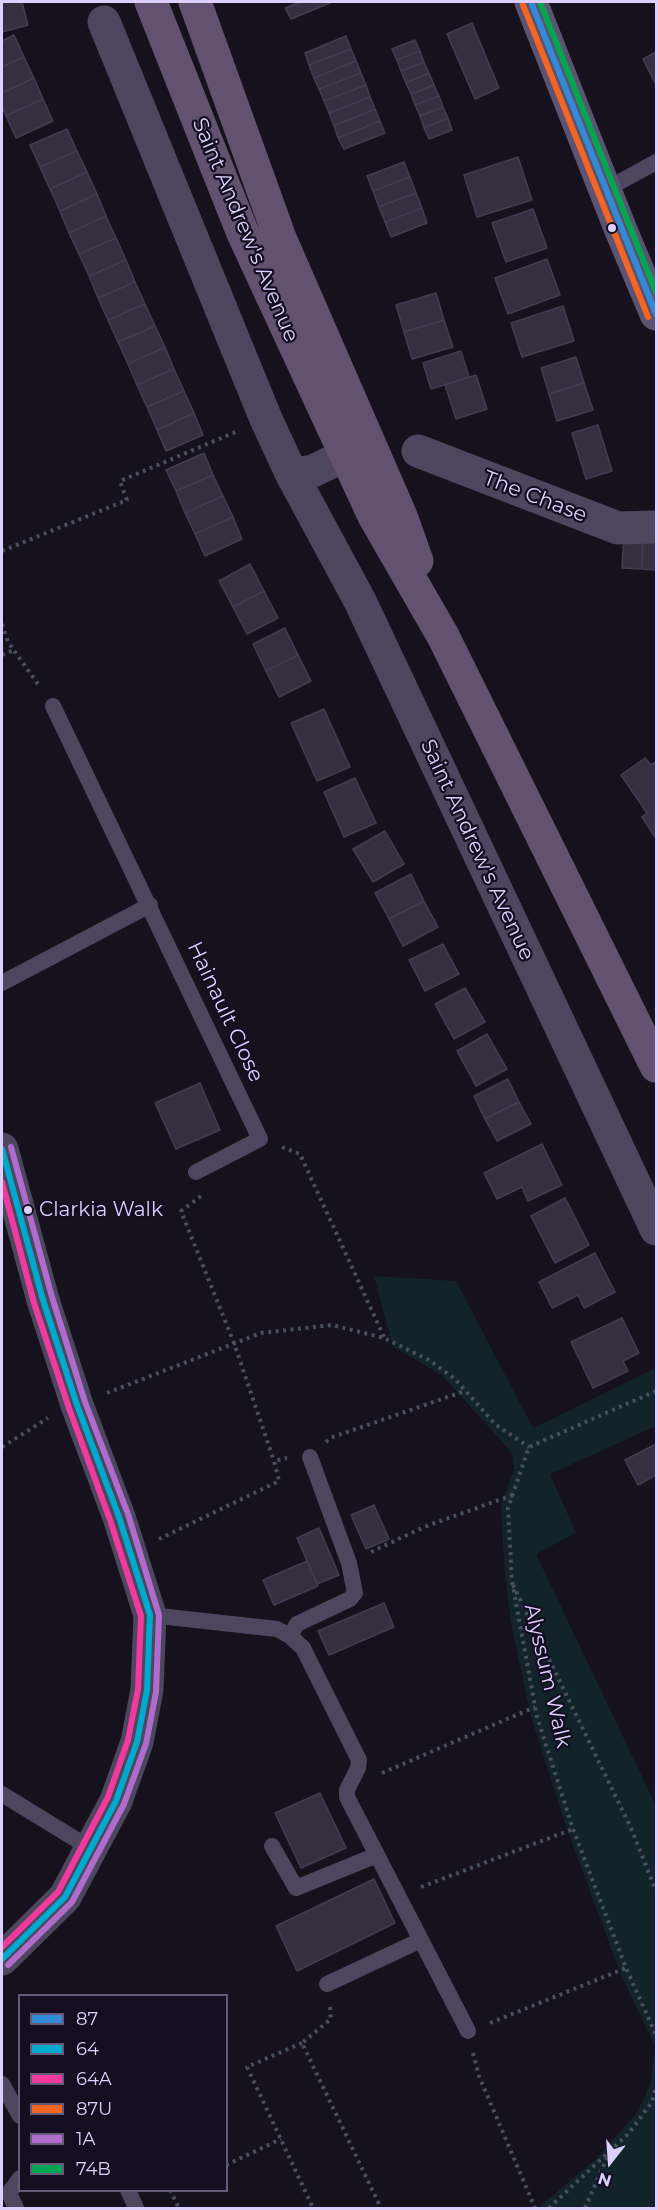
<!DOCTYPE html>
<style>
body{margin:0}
#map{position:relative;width:658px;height:2210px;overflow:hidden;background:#16121d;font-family:Montserrat,sans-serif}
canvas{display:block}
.frame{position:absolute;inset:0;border:3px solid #ddcffe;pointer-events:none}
.legend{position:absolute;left:18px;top:1994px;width:210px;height:198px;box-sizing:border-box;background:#150e21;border:2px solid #655b79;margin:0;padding:8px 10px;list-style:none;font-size:18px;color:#ddcffe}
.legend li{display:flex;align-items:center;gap:12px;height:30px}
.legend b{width:30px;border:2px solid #655b79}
.north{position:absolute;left:580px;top:2132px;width:60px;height:60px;-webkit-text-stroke:4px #150e21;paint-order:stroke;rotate:197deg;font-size:16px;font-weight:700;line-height:24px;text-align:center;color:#ddcffe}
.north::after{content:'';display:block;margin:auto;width:21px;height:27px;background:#ddcffe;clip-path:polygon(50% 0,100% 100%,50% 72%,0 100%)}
</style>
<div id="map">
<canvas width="658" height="2210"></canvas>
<div class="frame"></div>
<ul class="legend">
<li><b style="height:8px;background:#338bd7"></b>87</li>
<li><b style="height:8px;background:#00a9ce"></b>64</li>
<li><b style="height:8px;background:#f13a9d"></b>64A</li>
<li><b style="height:8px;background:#f26522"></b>87U</li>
<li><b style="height:8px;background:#b06ccc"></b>1A</li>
<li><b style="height:8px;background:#00a651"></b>74B</li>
</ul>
<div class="north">N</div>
</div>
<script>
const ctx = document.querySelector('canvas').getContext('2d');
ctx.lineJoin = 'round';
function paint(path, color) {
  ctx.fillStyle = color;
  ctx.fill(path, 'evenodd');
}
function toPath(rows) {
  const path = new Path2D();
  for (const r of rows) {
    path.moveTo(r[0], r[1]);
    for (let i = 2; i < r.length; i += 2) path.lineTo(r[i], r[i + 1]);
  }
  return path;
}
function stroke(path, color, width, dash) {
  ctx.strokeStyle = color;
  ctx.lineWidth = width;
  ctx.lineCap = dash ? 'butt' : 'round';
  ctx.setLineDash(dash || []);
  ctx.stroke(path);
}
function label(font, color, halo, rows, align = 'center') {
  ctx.font = font + ' Montserrat,sans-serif';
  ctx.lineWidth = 4.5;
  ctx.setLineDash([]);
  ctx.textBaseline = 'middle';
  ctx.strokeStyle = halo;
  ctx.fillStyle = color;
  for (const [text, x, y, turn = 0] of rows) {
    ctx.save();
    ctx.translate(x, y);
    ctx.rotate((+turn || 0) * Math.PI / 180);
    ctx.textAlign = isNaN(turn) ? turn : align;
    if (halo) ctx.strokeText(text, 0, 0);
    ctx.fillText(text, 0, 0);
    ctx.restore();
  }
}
paint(toPath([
 [374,1276,456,1281,533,1428,656,1368,656,1426,550,1474,576,1533,536,1554,656,1806,656,2208,538,2208,598,2157,639,2110,651,2082,655,2046,622,1977,569,1835,531,1717,512,1628,505,1577,501,1504,514,1470,512,1453,442,1375,393,1347]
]), '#122429');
const building = toPath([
 [2,2,25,2,22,2,28,25,2,32,2,2],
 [300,2,330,2,330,3,291,19,285,8,300,2],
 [472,23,499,88,475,99,447,34,472,23],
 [14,35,24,57,2,67,2,41,14,35],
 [346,36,351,49,309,65,305,53,346,36],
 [415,40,420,51,397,60,392,49,415,40],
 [351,49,356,61,314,78,309,65,351,49],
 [420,51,424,62,401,71,397,60,420,51],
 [656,52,656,85,643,59,656,52],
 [24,57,34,78,2,93,2,67,24,57],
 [356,61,361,73,319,89,314,78,356,61],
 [424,62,429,73,406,83,401,71,424,62],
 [361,73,366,85,324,101,319,89,361,73],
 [429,73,434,85,411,94,406,83,429,73],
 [34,78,43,99,6,116,2,106,2,93,34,78],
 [366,85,370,97,329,113,324,101,366,85],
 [434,85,439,96,415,105,411,94,434,85],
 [439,96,443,107,420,116,415,105,439,96],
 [370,97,375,109,334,126,329,113,370,97],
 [43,99,53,121,16,138,6,116,43,99],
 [443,107,448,118,424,128,420,116,443,107],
 [375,109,380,121,338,138,334,126,375,109],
 [448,118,452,130,429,139,424,128,448,118],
 [380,121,385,133,344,149,338,138,380,121],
 [67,129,77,151,40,167,30,145,67,129],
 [77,151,87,172,50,189,40,167,77,151],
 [518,157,532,200,477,217,464,175,518,157],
 [404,162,410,177,373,191,367,176,404,162],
 [87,172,97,194,60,211,50,189,87,172],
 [410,177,416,193,379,207,373,191,410,177],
 [416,193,422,208,385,222,379,207,416,193],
 [97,194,106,216,69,233,60,211,97,194],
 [422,208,427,223,391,237,385,222,422,208],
 [533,209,547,248,506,262,492,223,533,209],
 [106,216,116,238,79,254,69,233,106,216],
 [116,238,126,260,89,276,79,254,116,238],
 [547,259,560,295,508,314,495,278,547,259],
 [126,260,135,282,98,298,89,276,126,260],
 [135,282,145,304,108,320,98,298,135,282],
 [436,293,444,320,404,332,396,305,436,293],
 [145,304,155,326,118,342,108,320,145,304],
 [563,306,574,341,522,357,511,323,563,306],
 [444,320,453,347,412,359,404,332,444,320],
 [155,326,165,347,128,364,118,342,155,326],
 [165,347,174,369,137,385,128,364,165,347],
 [461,351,469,377,431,389,423,363,461,351],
 [576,357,584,383,549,394,541,368,576,357],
 [174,369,184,391,147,407,137,385,174,369],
 [476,375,487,409,456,419,445,385,476,375],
 [584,383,593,410,557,421,549,394,584,383],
 [184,391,194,413,157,430,147,407,184,391],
 [194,413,203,435,166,451,157,430,194,413],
 [598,425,612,471,586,479,572,433,598,425],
 [204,453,213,475,176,491,166,470,204,453],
 [213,475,223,496,185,513,176,491,213,475],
 [223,496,233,517,195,534,185,513,223,496],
 [233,517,242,539,205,556,195,534,233,517],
 [624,533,643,534,642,569,622,568,624,533],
 [643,534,656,534,656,570,642,569,643,534],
 [250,564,264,591,233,607,219,581,250,564],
 [264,591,278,618,247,634,233,607,264,591],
 [285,628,298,655,266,671,253,644,285,628],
 [298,655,311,681,279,697,266,671,298,655],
 [324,709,350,767,317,781,291,723,324,709],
 [645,758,651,765,656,762,655,837,642,817,647,813,621,775,645,758],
 [355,778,376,823,344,837,324,792,355,778],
 [385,831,404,864,373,882,353,849,385,831],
 [411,874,424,901,389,919,375,893,411,874],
 [424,901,438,927,403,946,389,919,424,901],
 [443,944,459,974,425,991,409,960,443,944],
 [465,988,485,1022,454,1039,435,1004,465,988],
 [487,1034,507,1069,476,1086,457,1051,487,1034],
 [508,1079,519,1102,485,1119,474,1096,508,1079],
 [200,1083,220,1130,176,1149,155,1103,200,1083],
 [519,1102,531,1124,497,1141,485,1119,519,1102],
 [542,1144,562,1185,528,1201,522,1187,497,1199,484,1173,542,1144],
 [565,1198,589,1245,555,1263,531,1216,565,1198],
 [595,1253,615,1292,584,1308,578,1295,552,1308,539,1282,595,1253],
 [622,1318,639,1353,623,1361,628,1371,593,1388,571,1342,622,1318],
 [656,1444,656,1475,638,1485,625,1460,656,1444],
 [374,1505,389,1539,366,1549,351,1515,374,1505],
 [319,1528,339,1575,317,1584,297,1538,319,1528],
 [307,1561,318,1586,274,1605,263,1580,307,1561],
 [384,1603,394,1627,329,1655,318,1631,384,1603],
 [320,1793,346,1848,301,1868,275,1813,320,1793],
 [374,1879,395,1923,297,1971,276,1926,374,1879]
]);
paint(building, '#35303f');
stroke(building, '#443c50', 1.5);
stroke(toPath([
 [2,551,127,500,120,481,238,431],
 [2,624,8,642,40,687],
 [2,655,14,650],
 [282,1147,300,1154,384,1337],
 [201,1196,181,1211,234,1343,274,1461],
 [656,1391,529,1447,508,1508,512,1581,537,1717,573,1829,626,1968,656,2035],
 [107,1393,261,1333,332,1325,384,1338,429,1360,455,1379,496,1425,529,1447],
 [326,1442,330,1438,465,1391],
 [2,1447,48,1418],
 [159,1539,279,1481,274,1461,287,1458],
 [371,1552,424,1527,513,1495],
 [513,1585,631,1828,656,1891],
 [382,1773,535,1707],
 [421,1887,573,1829],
 [330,2007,331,2019,302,2043,381,2208],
 [490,2023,626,1968],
 [302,2043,247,2067,313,2208],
 [473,2053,479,2076,535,2208],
 [226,2165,281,2139],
 [170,2190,179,2208],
 [549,2208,629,2133,652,2102,656,2087],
 [585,2208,607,2158]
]), '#484f5e', 4, [3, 4.5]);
stroke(toPath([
 [605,190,656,162],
 [53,706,260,1139,196,1172],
 [2,983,150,905],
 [150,1615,277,1629,290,1636,303,1648,359,1760,358,1768,347,1790,347,1797,468,2031],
 [290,1636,297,1624,350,1599,355,1593,349,1563,310,1457],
 [2,1794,90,1848],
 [272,1846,296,1888,377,1855],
 [327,1984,421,1940],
 [2,2084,20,2116],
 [128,2190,136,2208],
 [16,2208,9,2193,20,2178]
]), '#4c475e', 16);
stroke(toPath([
 [104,22,266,419,292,475,360,601,656,1229],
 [418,451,618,528,656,527],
 [292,475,313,471,346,455],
 [2,1149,43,1300,77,1405,119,1517,150,1615,147,1690,137,1742,116,1801,65,1897,2,1959]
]), '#4c475e', 33);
stroke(toPath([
 [531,2,620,228,656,314]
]), '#5b5370', 33);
stroke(toPath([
 [151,2,242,231,374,516,443,636,656,1066],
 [195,2,280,238,401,516,417,561]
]), '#62516f', 33);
stroke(toPath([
 [531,2,656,314]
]), '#338bd7', 6);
stroke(toPath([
 [2,1149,43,1300,77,1405,119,1517,150,1615,147,1690,137,1742,116,1801,65,1897,2,1959]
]), '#00a9ce', 6);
stroke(toPath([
 [2,1182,34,1303,69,1408,110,1520,141,1616,138,1689,128,1740,108,1797,58,1892,2,1947]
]), '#f13a9d', 6);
stroke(toPath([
 [523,5,648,317]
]), '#f26522', 6);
stroke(toPath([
 [8,1965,72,1902,124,1804,146,1744,156,1692,159,1615,128,1514,85,1402,52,1297,11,1147]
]), '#b06ccc', 6);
stroke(toPath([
 [540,2,656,292]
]), '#00a651', 6);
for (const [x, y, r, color] of [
 [612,228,5,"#ddcffe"],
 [28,1210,5,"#ddcffe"]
]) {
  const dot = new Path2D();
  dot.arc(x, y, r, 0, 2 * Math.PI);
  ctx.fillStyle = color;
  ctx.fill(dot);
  stroke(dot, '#150e21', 2);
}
label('20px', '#ddcffe', '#150e21', [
 ["Clarkia Walk",39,1210]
], 'left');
label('21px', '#ddcffe', '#150e21', [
 ["Saint Andrew's Avenue",245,230,67],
 ["The Chase",535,497,21],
 ["Saint Andrew's Avenue",477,850,65],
 ["Hainault Close",225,1012,65],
 ["Alyssum Walk",547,1676,77]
]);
</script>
